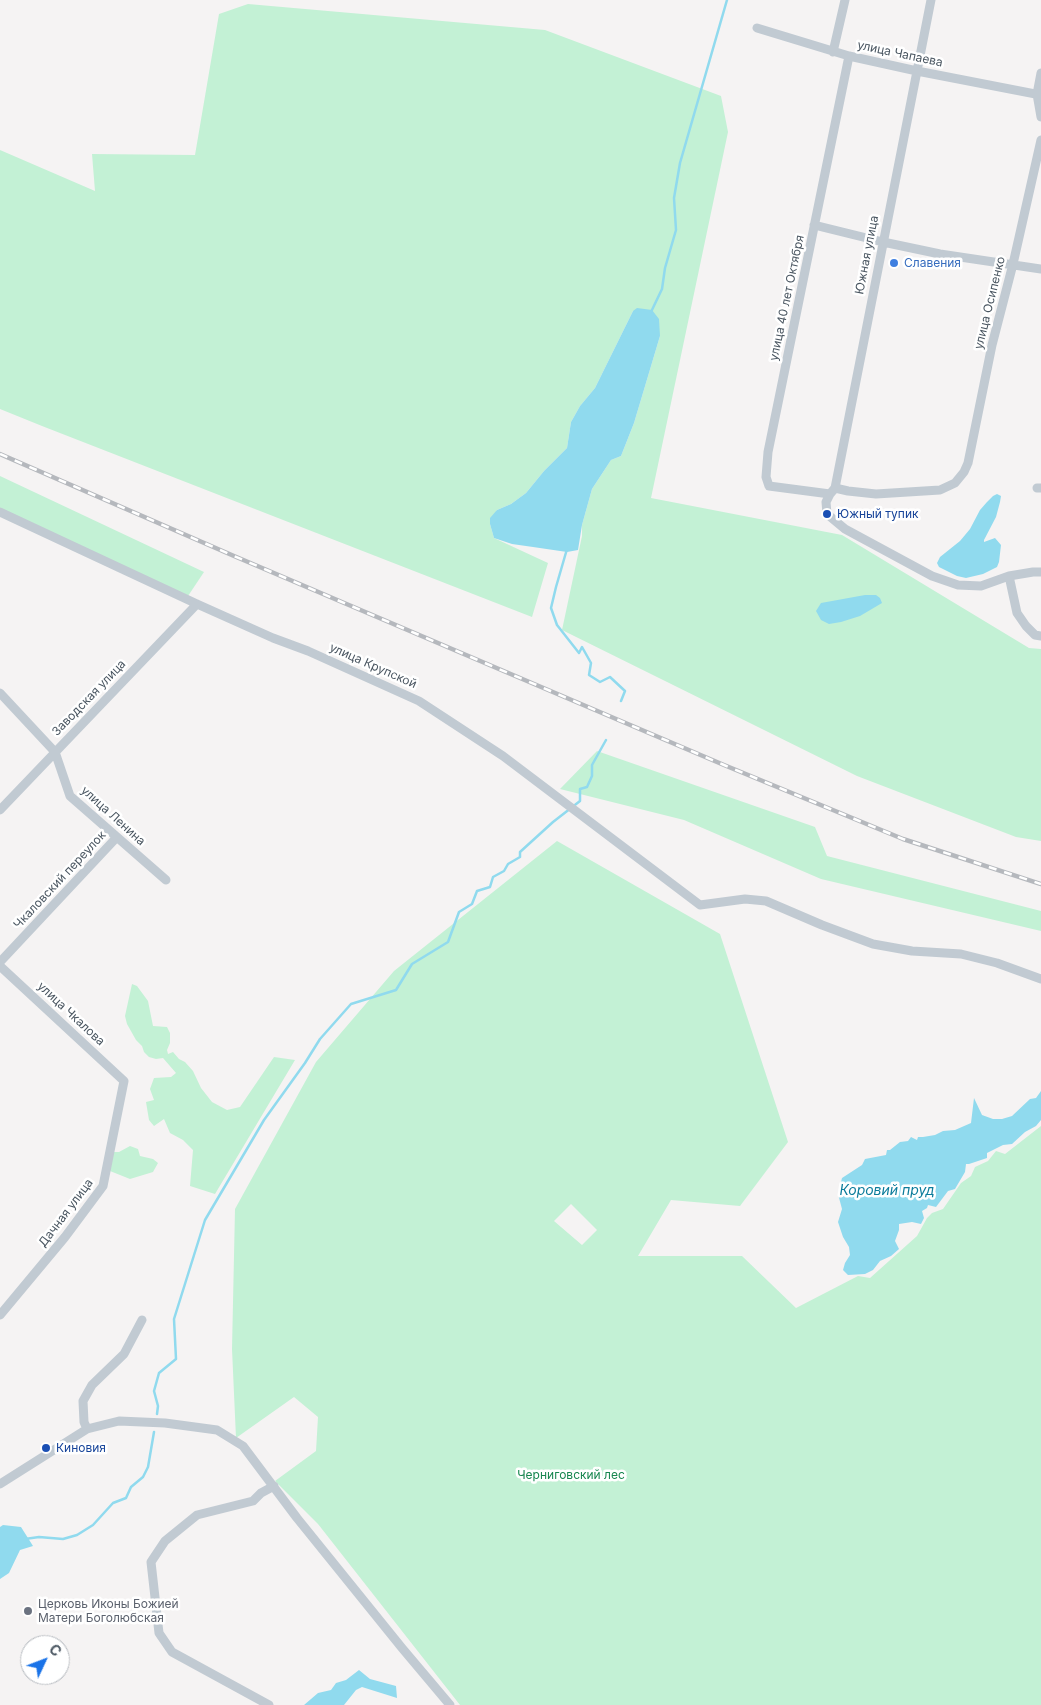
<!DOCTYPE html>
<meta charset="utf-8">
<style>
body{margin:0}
#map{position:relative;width:1041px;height:1705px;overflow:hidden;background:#f5f3f3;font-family:Inter,sans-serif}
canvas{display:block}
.north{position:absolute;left:20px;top:1635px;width:50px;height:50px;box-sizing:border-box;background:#fff;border:1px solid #b7bbc0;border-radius:50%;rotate:47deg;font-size:14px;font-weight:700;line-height:20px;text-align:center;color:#4a5661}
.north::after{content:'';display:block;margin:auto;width:18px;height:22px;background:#1a73e8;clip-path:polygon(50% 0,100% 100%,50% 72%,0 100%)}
</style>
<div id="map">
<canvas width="1041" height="1705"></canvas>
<div class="north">С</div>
</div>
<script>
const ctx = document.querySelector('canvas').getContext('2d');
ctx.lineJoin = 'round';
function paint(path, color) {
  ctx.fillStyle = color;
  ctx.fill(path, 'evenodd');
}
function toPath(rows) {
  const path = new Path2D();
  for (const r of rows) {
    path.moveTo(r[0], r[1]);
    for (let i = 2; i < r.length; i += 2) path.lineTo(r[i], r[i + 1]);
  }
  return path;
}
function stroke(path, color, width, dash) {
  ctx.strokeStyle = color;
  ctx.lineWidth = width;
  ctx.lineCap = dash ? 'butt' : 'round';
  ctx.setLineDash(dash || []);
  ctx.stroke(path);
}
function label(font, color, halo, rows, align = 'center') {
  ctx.font = font + ' Inter,sans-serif';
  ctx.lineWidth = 5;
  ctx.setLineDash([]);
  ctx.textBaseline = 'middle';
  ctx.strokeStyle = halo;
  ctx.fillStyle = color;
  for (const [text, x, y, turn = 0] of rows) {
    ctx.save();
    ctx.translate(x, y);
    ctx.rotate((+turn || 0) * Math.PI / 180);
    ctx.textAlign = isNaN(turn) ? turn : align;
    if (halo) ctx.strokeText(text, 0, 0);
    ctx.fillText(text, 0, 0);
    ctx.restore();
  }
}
paint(toPath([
 [248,4,545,30,721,96,728,132,651,498,842,535,1029,648,1041,649,1041,841,1016,837,857,776,562,630,582,536,582,525,592,489,611,460,621,456,634,423,660,336,633,311,595,388,580,406,571,422,567,448,544,471,526,493,511,504,497,510,490,524,494,538,548,563,532,617,42,426,0,409,0,150,95,191,92,154,195,155,219,14],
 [0,476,204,572,188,596,0,510],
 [597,751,815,827,827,856,1041,911,1041,931,821,879,684,820,560,789],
 [557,841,720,934,788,1142,740,1206,671,1200,638,1256,742,1256,796,1308,858,1276,870,1278,917,1236,927,1218,932,1213,943,1209,961,1183,971,1176,975,1167,988,1161,996,1151,1005,1154,1041,1126,1041,1705,460,1705,318,1524,275,1481,316,1451,318,1417,294,1397,236,1438,232,1349,235,1209,316,1062,394,971],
 [571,1204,597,1230,582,1245,554,1221],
 [132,984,137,986,148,1001,153,1026,167,1027,170,1033,170,1043,167,1050,168,1054,173,1052,179,1059,185,1062,193,1071,201,1088,212,1102,227,1110,240,1107,274,1057,295,1060,215,1194,190,1186,193,1150,183,1140,170,1133,164,1119,154,1126,149,1120,146,1102,154,1100,150,1089,154,1078,171,1077,176,1073,163,1058,156,1059,149,1057,144,1052,142,1046,136,1040,127,1024,125,1016],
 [130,1146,138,1149,140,1156,153,1159,158,1163,153,1172,130,1179,110,1171,113,1152,119,1152]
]), '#c3f1d5');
paint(toPath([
 [637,308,652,310,659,319,660,336,634,423,621,456,611,460,592,489,582,525,578,550,567,552,533,547,512,544,494,538,490,524,490,518,497,510,511,504,526,493,544,471,567,448,571,422,580,406,595,388,633,311],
 [997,494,1001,496,1000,502,996,517,984,540,984,542,995,538,1001,545,999,562,997,567,983,574,966,578,957,576,939,567,937,563,940,557,960,541,970,529,980,510,987,502,993,496],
 [865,595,876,595,880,598,882,603,860,616,841,622,829,624,821,620,816,611,821,603],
 [1041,1091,1041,1120,1036,1126,1025,1132,1012,1144,1003,1145,987,1153,987,1158,969,1164,966,1164,965,1172,955,1189,948,1191,936,1207,928,1205,927,1208,922,1211,924,1218,921,1224,912,1222,899,1224,899,1230,895,1241,899,1249,891,1256,880,1261,873,1270,865,1274,848,1275,843,1270,845,1263,850,1255,849,1247,843,1237,838,1222,842,1209,838,1194,842,1178,862,1165,865,1159,886,1155,887,1150,890,1150,900,1142,908,1141,911,1137,917,1140,918,1137,923,1137,935,1135,943,1131,955,1130,971,1123,974,1098,982,1115,993,1119,1002,1119,1012,1116,1030,1099,1036,1098],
 [3,1525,21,1527,33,1546,20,1550,9,1573,0,1579,0,1527],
 [359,1670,370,1679,396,1686,397,1698,362,1687,356,1690,344,1705,304,1705,318,1693,331,1690,336,1683,346,1680]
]), '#90daee');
stroke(toPath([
 [651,312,662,289,665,268,676,230,674,198,680,163,727,0],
 [567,549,556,587,551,608,557,625,579,653,582,647,591,663,589,675,600,682,610,677,625,691,621,701],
 [157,1414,158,1406,154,1391,159,1373,176,1359,174,1319,205,1220,264,1120,305,1063,320,1039,351,1004,396,990,412,964,448,942,459,912,472,904,477,891,490,887,493,877,504,871,508,864,520,857,520,852,553,822,580,801,580,789,587,787,592,776,592,765,606,740],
 [25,1539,39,1537,63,1539,77,1535,93,1525,113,1503,126,1498,131,1487,143,1477,148,1467,154,1432]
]), '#90daee', 2.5);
stroke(toPath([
 [931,0,835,488,830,494,826,502,827,514,845,529,932,576,958,585,981,586,1009,576,1033,572,1041,572],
 [757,28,849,56,917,71,1041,95],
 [833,52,845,0],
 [1041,73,1037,94,1041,117],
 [814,225,883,242,940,254,1041,269],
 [835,488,848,491,876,494,940,490,955,483,964,472,968,463,992,345,1013,264,1041,140],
 [1037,488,1041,488],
 [830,494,769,486,766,477,768,452,849,56],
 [0,512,197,604,273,638,308,651,419,701,503,756,700,905,745,899,766,901,822,925,873,944,912,951,961,954,997,963,1041,979],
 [1009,576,1017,613,1026,626,1035,635,1041,636],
 [0,693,55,752,70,796,166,880],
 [0,810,197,604],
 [0,962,117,837],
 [0,966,124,1081,103,1186,65,1237,0,1315],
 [87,1429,84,1422,83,1401,92,1385,124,1354,142,1320],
 [0,1484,87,1429,119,1421,165,1423,217,1430,243,1446,297,1518,402,1648,450,1705],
 [269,1705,172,1652,159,1633,151,1562,165,1541,197,1515,253,1501,261,1493,274,1486]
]), '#c1cad2', 9);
const rail = toPath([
 [0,454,234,556,724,765,903,839,1041,884]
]);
stroke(rail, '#b5b8bd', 4.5);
stroke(rail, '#fff', 2.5, [8]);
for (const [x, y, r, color] of [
 [894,263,5,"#3f7fe0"],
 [827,514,5,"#1a4fb4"],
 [46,1448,5,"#1a4fb4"],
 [28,1611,5,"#6b7280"]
]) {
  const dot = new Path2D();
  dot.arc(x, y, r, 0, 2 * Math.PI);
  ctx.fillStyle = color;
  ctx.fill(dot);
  stroke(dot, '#fff', 2);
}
label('12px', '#4a5661', '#fff', [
 ["улица Чапаева",900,54,12],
 ["Южная улица",867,255,-79],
 ["улица 40 лет Октября",787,298,-78],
 ["улица Осипенко",990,303,-76],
 ["улица Крупской",373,666,24],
 ["Заводская улица",89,698,-46],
 ["улица Ленина",113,816,42],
 ["Чкаловский переулок",60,880,-47],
 ["улица Чкалова",71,1014,43],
 ["Дачная улица",66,1213,-53]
]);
label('12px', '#366cbe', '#fff', [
 ["Славения",904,263]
], 'left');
label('12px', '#164399', '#fff', [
 ["Южный тупик",837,514],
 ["Киновия",56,1448]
], 'left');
label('12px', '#17864f', '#fff', [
 ["Черниговский лес",571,1475]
]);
label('12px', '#5b616d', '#fff', [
 ["Церковь Иконы Божией",38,1604],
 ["Матери Боголюбская",38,1618]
], 'left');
label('italic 14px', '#0c7c9b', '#fff', [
 ["Коровий пруд",887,1191]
]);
</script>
